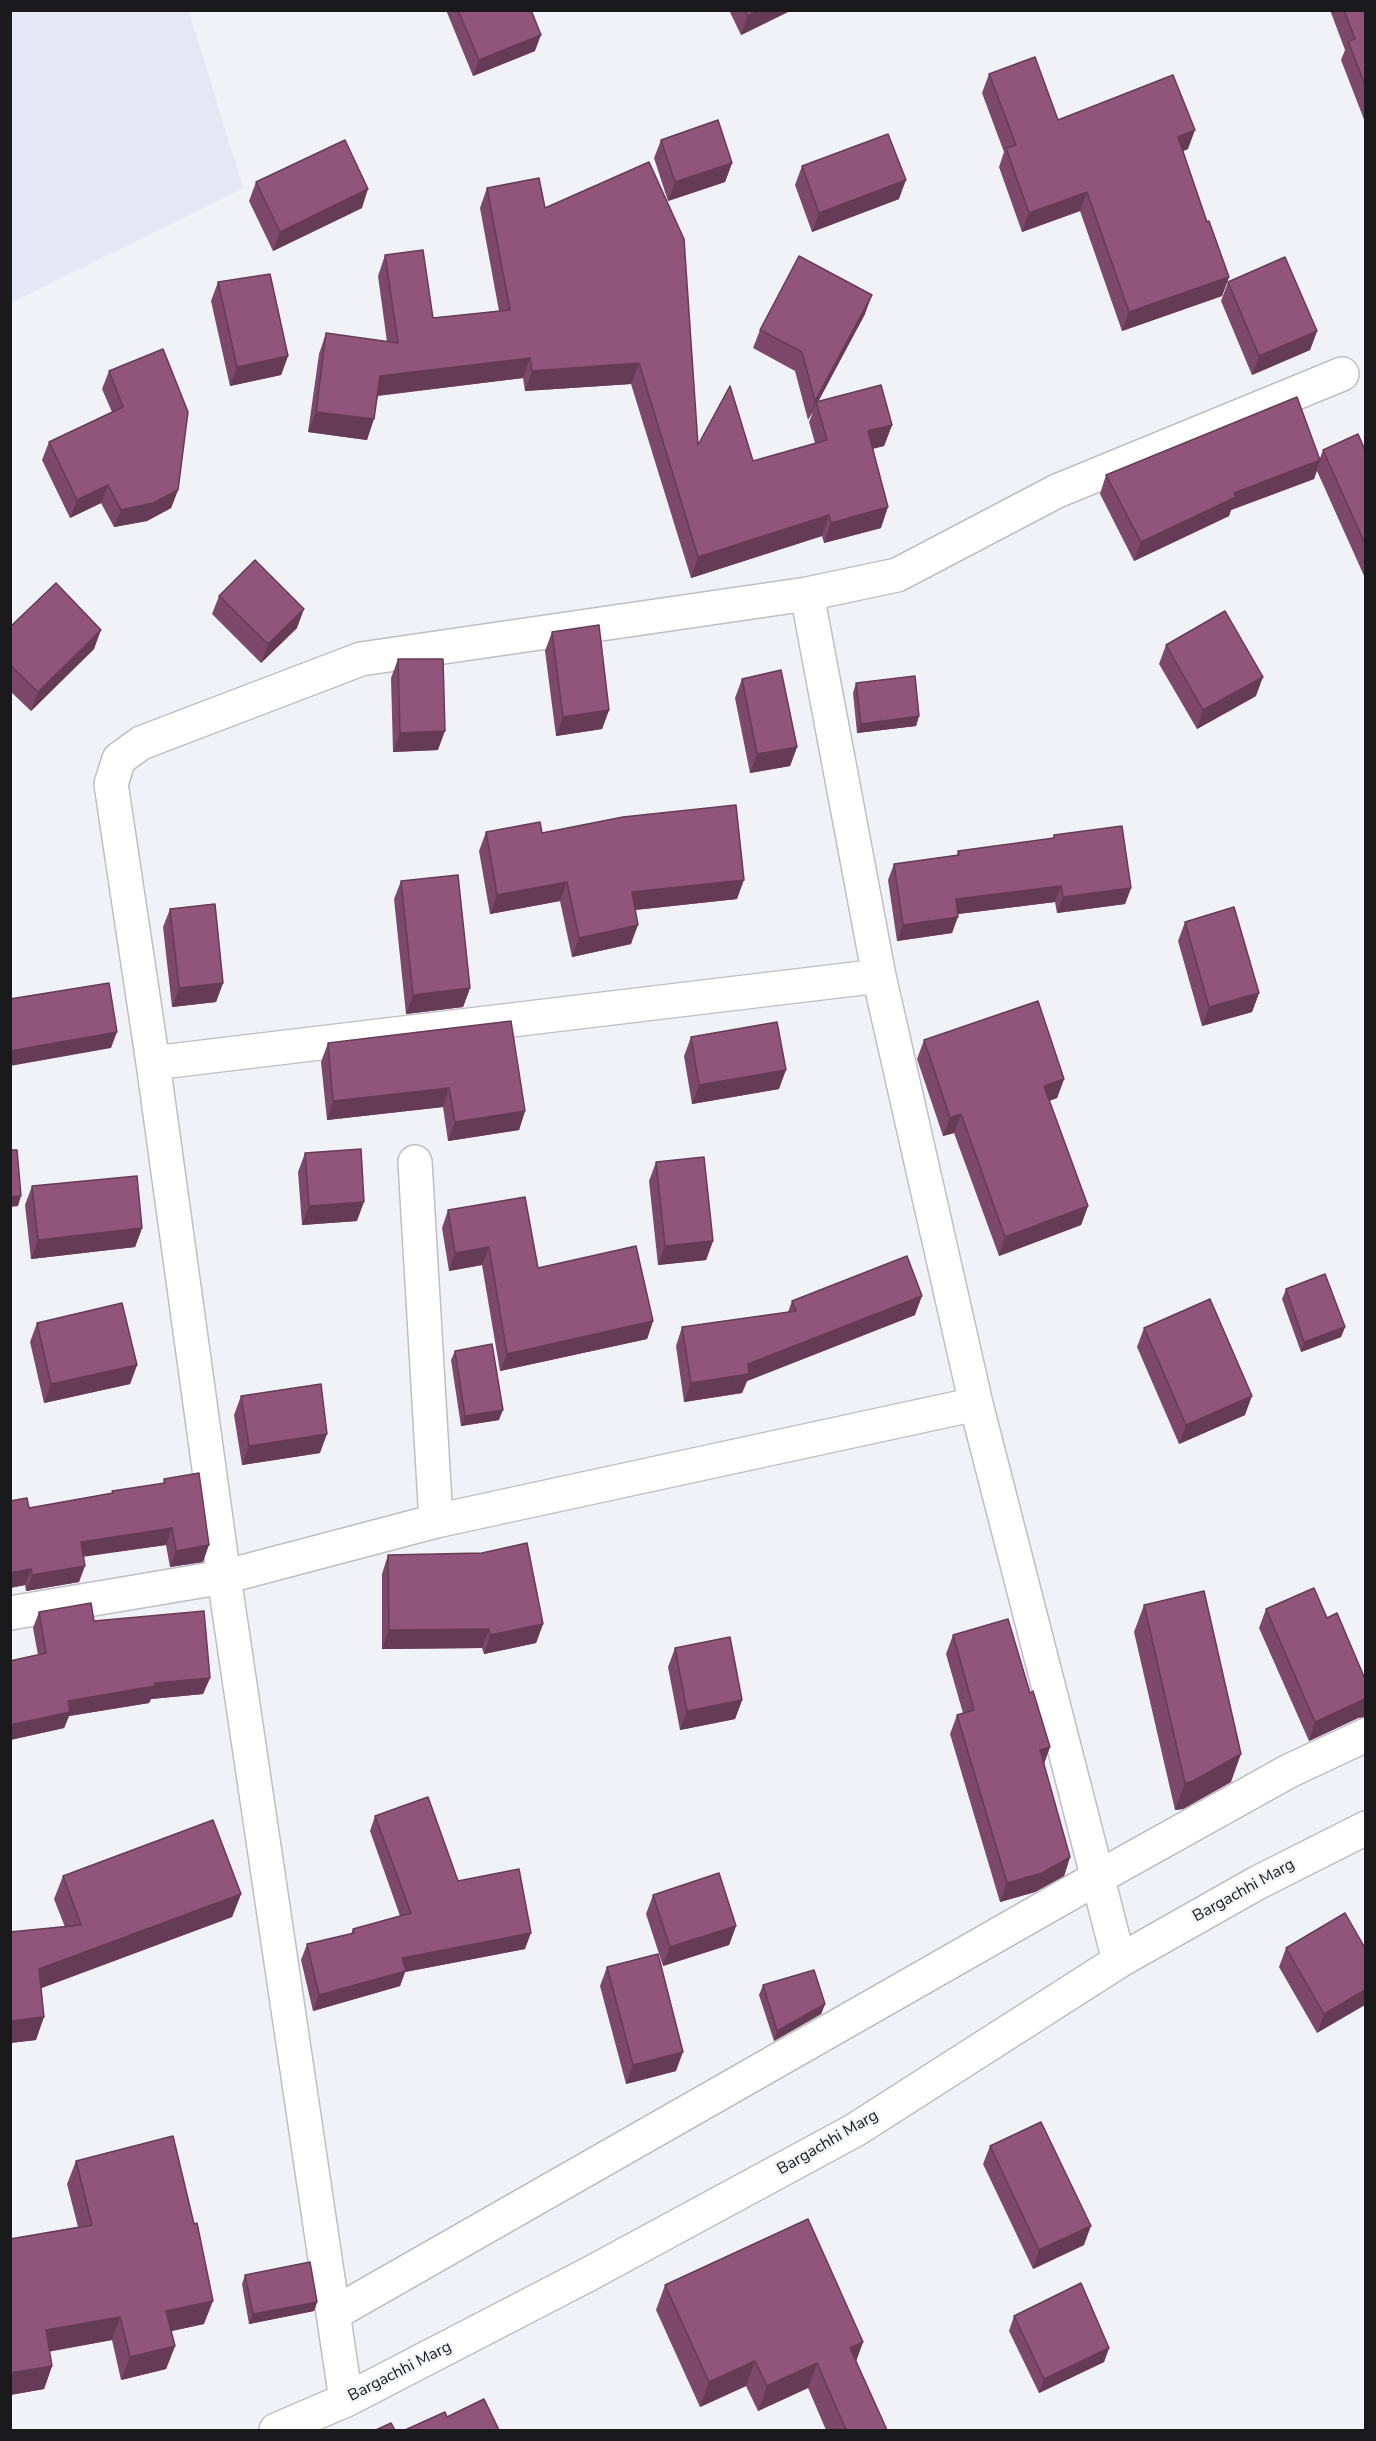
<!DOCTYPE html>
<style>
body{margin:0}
#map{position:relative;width:1376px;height:2441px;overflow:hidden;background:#f1f2f8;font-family:"Nunito Sans",sans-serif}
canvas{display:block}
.frame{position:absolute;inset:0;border:12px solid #1a1a1c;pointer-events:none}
</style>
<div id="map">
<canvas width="1376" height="2441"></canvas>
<div class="frame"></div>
</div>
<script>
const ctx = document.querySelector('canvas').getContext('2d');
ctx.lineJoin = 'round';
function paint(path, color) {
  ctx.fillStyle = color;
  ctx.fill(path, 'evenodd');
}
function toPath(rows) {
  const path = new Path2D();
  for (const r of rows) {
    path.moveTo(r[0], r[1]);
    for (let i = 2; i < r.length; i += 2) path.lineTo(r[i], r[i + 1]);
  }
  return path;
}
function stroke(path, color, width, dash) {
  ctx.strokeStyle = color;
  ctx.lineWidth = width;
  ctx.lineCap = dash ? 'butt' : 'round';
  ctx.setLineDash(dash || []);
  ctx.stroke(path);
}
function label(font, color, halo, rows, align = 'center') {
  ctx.font = font + ' "Nunito Sans",sans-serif';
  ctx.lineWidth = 4.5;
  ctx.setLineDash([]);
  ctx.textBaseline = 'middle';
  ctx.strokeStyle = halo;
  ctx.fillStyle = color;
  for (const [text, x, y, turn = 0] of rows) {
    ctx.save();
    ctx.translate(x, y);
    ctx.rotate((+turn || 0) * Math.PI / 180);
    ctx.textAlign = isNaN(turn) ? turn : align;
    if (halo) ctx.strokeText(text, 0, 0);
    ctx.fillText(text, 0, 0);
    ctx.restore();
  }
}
paint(toPath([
 [11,10,189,11,243,188,11,303]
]), '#e5e7f4');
const minor = toPath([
 [807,594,879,976,976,1404,1119,1961],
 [153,1063,879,976],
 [415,1162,436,1521],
 [10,1613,224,1577,436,1521,976,1404],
 [333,2314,1097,1878,1289,1771,1366,1735],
 [346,2400,224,1577,153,1063,111,784,119,759,141,743,361,659,807,594,897,575,1057,491,1342,374],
 [276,2430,346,2400,589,2274,855,2130,1119,1961,1257,1883,1366,1828]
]);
stroke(minor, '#bebfc5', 36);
stroke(minor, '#fff', 33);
paint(toPath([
 [446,10,531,10,535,51,473,76],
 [729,10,792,10,741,35],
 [1330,10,1365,10,1365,122,1341,60,1345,50],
 [989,74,1058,120,1188,149,1183,151,1207,222,1229,277,1222,296,1122,331,1080,211,1022,232,999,167,1004,152,982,93],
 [661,140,732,163,725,182,668,201,654,158],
 [802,166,899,199,812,232,795,185],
 [256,182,362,208,273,251,249,201],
 [487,188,545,208,698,445,753,461,815,443,809,422,813,412,808,420,795,371,753,348,760,330,865,314,818,401,892,425,884,446,873,448,881,528,824,543,822,536,691,578,631,384,525,391,523,378,378,396,367,440,308,432,319,354,326,333,387,342,378,276,385,255,433,318,499,311,480,208],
 [218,282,288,356,281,375,230,386,211,301],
 [1228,282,1317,331,1310,350,1252,375,1221,301],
 [109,371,178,490,171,508,147,521,114,527,101,503,70,518,42,460,49,442,112,412,102,389],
 [1323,450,1365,450,1365,578,1317,471,1314,479,1231,510,1229,516,1134,561,1100,494,1106,475,1320,458],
 [219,596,297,628,261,663,212,614],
 [10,627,94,649,31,711,10,691],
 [552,632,609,710,602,729,556,736,545,651],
 [1166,645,1256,696,1197,729,1159,664],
 [398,659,438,750,393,752,391,678],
 [742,679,797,747,790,766,750,773,735,698],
 [856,683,919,716,916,726,857,733,853,693],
 [486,832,542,833,737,899,635,910,631,944,572,957,560,901,490,914,479,851],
 [1054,835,1131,888,1125,904,1057,913,1055,902,958,914,952,933,897,941,888,880,894,864,957,855,958,851,1053,839],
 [401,881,470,988,463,1007,406,1014,394,899],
 [170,909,223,983,216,1002,172,1007,163,927],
 [1185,922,1259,993,1252,1012,1202,1026,1178,941],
 [691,1037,779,1089,692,1104,684,1056],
 [924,1040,1064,1079,1057,1098,1049,1101,1088,1206,1081,1225,999,1256,954,1133,943,1136,917,1059],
 [328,1043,525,1111,519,1130,448,1141,443,1107,327,1120,321,1062],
 [305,1153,357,1221,302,1225,298,1172],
 [656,1162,713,1241,706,1260,658,1265,649,1181],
 [32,1186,142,1228,135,1247,31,1259,25,1205],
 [448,1210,538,1268,653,1321,647,1339,500,1371,482,1265,449,1271,442,1228],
 [1286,1289,1345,1327,1341,1337,1301,1352,1282,1299],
 [792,1301,915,1315,747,1381,742,1393,684,1402,676,1346,682,1327,788,1312],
 [37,1323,137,1365,130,1384,44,1403,30,1342],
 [1144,1328,1245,1415,1179,1444,1137,1347],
 [455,1351,499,1420,461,1426,451,1360],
 [241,1396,320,1453,242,1465,234,1415],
 [164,1479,203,1562,170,1567,166,1545,83,1556,79,1582,26,1591,25,1585,10,1588,10,1501,29,1508,112,1493,112,1491,163,1484],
 [388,1555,543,1624,536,1643,484,1654,482,1648,382,1649,382,1574],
 [1144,1605,1231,1782,1183,1809,1175,1810,1134,1632],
 [1266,1609,1358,1718,1309,1741,1259,1628],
 [39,1612,94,1621,210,1678,203,1694,151,1699,149,1703,69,1716,64,1728,10,1740,10,1661,38,1655,33,1628],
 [953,1635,1030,1693,1050,1747,1044,1764,1070,1857,1064,1876,1035,1892,1000,1902,950,1734,957,1715,963,1713,946,1654],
 [675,1648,742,1700,735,1719,680,1730,668,1667],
 [375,1816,458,1881,525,1949,405,1972,400,1986,313,2011,301,1960,307,1944,351,1934,353,1929,400,1916,370,1831],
 [63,1876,241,1894,232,1917,41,1988,36,2040,10,2043,10,1932,65,1927,54,1899],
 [653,1895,736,1926,729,1945,663,1966,646,1914],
 [1286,1948,1365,1948,1317,2033,1279,1967],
 [607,1967,676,2071,626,2084,600,1986],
 [763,1985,825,2004,821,2014,774,2041,759,1995],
 [990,2146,1084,2245,1033,2269,983,2164],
 [76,2161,204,2324,171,2331,175,2346,166,2369,121,2380,112,2340,49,2351,52,2366,44,2389,10,2395,10,2239,78,2227,67,2184],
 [245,2275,317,2302,314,2311,249,2324,242,2284],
 [665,2285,863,2342,856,2361,887,2430,826,2430,808,2388,758,2411,746,2386,700,2407,656,2310],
 [1014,2316,1109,2348,1104,2362,1039,2393,1009,2331]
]), '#7d486a');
paint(toPath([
 [759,10,792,10,741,35,748,16],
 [541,35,535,51,473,76,479,60],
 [1195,130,1188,149,1171,156,1178,137],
 [732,163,725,182,668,201,675,182],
 [906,180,899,199,812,232,819,213],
 [368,189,362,208,273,251,280,232],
 [1087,192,1080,211,1022,232,1029,213],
 [1229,277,1222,296,1122,331,1129,312],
 [872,295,865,314,817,404,816,402,808,420,815,401],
 [1317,331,1310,350,1252,375,1259,356],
 [288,356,281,375,230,386,237,367],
 [530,358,523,378,373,396,380,376],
 [639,363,631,384,525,391,532,371],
 [316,412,374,419,367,440,308,432],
 [892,425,884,446,861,452,868,431],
 [1320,460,1314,479,1231,510,1229,516,1134,561,1141,542,1234,493],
 [108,485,101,503,70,518,77,500],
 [178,490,171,508,147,521,114,527,121,510],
 [888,507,881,528,824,543,831,523],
 [829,515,822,536,691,578,698,557],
 [304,609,297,628,261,663,268,644],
 [101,630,94,649,31,711,38,692],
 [1263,677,1256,696,1197,729,1203,710],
 [609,710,602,729,556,736,563,717],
 [919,716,916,726,857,733,861,724],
 [445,731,438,750,393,752,400,733],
 [797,747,790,766,750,773,757,754],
 [744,880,737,899,625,911,632,892],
 [567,882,560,901,490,914,497,895],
 [1061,886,1055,902,950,915,956,899],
 [1131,888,1125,904,1057,913,1063,897],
 [958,917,952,933,897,941,903,925],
 [638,925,631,944,572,957,579,938],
 [223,983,216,1002,172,1007,179,988],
 [470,988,463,1007,406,1014,413,995],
 [1259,993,1252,1012,1202,1026,1209,1007],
 [117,1032,111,1048,10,1066,10,1051],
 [786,1070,779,1089,692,1104,699,1085],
 [1064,1079,1057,1098,1037,1105,1044,1086],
 [449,1088,443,1107,327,1120,333,1101],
 [525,1111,519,1130,448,1141,455,1122],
 [961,1114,954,1133,943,1136,950,1118],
 [21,1196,18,1206,10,1207,10,1197],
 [364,1202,357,1221,302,1225,309,1206],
 [1088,1206,1081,1225,999,1256,1005,1237],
 [142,1228,135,1247,31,1259,38,1240],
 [713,1241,706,1260,658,1265,665,1246],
 [489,1247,482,1265,449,1271,455,1253],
 [922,1296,915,1315,747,1381,742,1393,684,1402,691,1383,748,1364],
 [653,1321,647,1339,500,1371,507,1354],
 [1345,1327,1341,1337,1301,1352,1304,1342],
 [137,1365,130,1384,44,1403,51,1384],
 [1252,1396,1245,1415,1179,1444,1186,1425],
 [503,1410,499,1420,461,1426,465,1416],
 [327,1434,320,1453,242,1465,249,1446],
 [172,1528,166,1545,75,1558,81,1542],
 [209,1545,203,1562,170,1567,176,1551],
 [85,1566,79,1582,26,1591,32,1575],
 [31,1569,25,1585,10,1588,10,1573],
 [543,1624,536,1643,484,1654,490,1635],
 [489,1629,482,1648,382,1649,389,1630],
 [210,1678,203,1694,151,1699,149,1703,69,1716,64,1728,10,1740,10,1725,68,1701,155,1683],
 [1365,1699,1365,1717,1358,1718,1309,1741,1315,1722],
 [742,1700,735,1719,680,1730,687,1711],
 [1050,1747,1043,1766,1040,1750],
 [1241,1754,1231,1782,1183,1809,1175,1810,1185,1783],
 [1070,1857,1064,1876,1035,1892,1000,1902,1007,1883],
 [241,1894,232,1917,31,1992,39,1969],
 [736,1926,729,1945,663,1966,670,1947],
 [531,1933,525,1949,405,1972,400,1986,313,2011,319,1995,402,1958],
 [1365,1990,1365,2005,1317,2033,1324,2014],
 [825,2004,821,2014,774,2041,777,2031],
 [44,2017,36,2040,10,2043,10,2021],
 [683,2052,676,2071,626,2084,633,2065],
 [1091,2226,1084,2245,1033,2269,1039,2250],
 [213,2301,204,2324,158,2334,166,2311],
 [317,2302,314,2311,249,2324,253,2314],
 [120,2317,112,2340,37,2354,46,2330],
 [863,2342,854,2367,850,2348],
 [175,2346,166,2369,121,2380,130,2357],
 [1109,2348,1104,2362,1039,2393,1044,2379],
 [755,2361,746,2386,700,2407,709,2382],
 [817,2363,808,2388,758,2411,767,2386],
 [52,2366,44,2389,10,2395,10,2373]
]), '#663b56');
const building = toPath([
 [458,10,531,10,541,35,479,60,458,10],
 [745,10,759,10,748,16,745,10],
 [1344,10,1365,10,1365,85,1348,41,1355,39,1344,10],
 [1035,57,1058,120,1173,75,1195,130,1178,137,1207,222,1209,221,1229,277,1129,312,1087,192,1029,213,1006,148,1016,145,989,74,1035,57],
 [718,120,732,163,675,182,661,140,718,120],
 [888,134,906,180,819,213,802,166,888,134],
 [345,140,368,189,280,232,256,182,345,140],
 [649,162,684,239,698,445,730,386,753,461,827,440,816,402,881,385,892,425,868,431,888,507,831,523,829,515,698,557,639,363,532,371,530,358,380,376,374,419,316,412,326,333,398,343,385,255,423,250,433,318,510,310,487,188,539,178,545,208,649,162],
 [799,256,872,295,815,401,802,352,760,330,799,256],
 [1285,257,1317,331,1259,356,1228,282,1285,257],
 [270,274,288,356,237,367,218,282,270,274],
 [163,349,188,412,178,490,153,503,121,510,108,485,77,500,49,442,123,407,109,371,163,349],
 [1297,397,1320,460,1234,493,1236,497,1141,542,1106,475,1297,397],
 [1358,434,1365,450,1365,544,1323,450,1358,434],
 [255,560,304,609,268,644,219,596,255,560],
 [56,583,101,630,38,692,10,665,10,627,56,583],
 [1225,611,1263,677,1203,710,1166,645,1225,611],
 [599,625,609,710,563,717,552,632,599,625],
 [398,659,443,659,445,731,400,733,398,659],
 [781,670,797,747,757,754,742,679,781,670],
 [915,676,919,716,861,724,856,683,915,676],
 [736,805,744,880,632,892,638,925,579,938,567,882,497,895,486,832,540,822,542,833,623,817,736,805],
 [1122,826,1131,888,1063,897,1061,886,956,899,958,917,903,925,894,864,959,855,958,851,1054,838,1054,835,1122,826],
 [458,875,470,988,413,995,401,881,458,875],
 [215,904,223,983,179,988,170,909,215,904],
 [1234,907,1259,993,1209,1007,1185,922,1234,907],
 [109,983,117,1032,10,1051,10,999,109,983],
 [1038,1001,1064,1079,1044,1086,1088,1206,1005,1237,961,1114,950,1118,924,1040,1038,1001],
 [511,1021,525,1111,455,1122,449,1088,333,1101,328,1043,511,1021],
 [777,1022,786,1070,699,1085,691,1037,777,1022],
 [361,1149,364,1202,309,1206,305,1153,361,1149],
 [10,1150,17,1150,21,1196,10,1197,10,1150],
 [704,1157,713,1241,665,1246,656,1162,704,1157],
 [137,1176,142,1228,38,1240,32,1186,137,1176],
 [525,1197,538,1268,636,1246,653,1321,507,1354,489,1247,455,1253,448,1210,525,1197],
 [907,1256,922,1296,748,1364,749,1374,691,1383,682,1327,796,1311,792,1301,907,1256],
 [1325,1274,1345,1327,1304,1342,1286,1289,1325,1274],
 [1210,1299,1252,1396,1186,1425,1144,1328,1210,1299],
 [122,1303,137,1365,51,1384,37,1323,122,1303],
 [492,1344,503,1410,465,1416,455,1351,492,1344],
 [321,1384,327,1434,249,1446,241,1396,321,1384],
 [199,1473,209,1545,176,1551,172,1528,81,1542,85,1566,32,1575,31,1569,10,1573,10,1501,27,1498,29,1508,113,1493,112,1491,165,1483,164,1479,199,1473],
 [527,1543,543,1624,490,1635,489,1629,389,1630,388,1555,482,1553,527,1543],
 [1314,1588,1327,1618,1337,1613,1365,1679,1365,1699,1315,1722,1266,1609,1314,1588],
 [1204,1591,1241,1754,1193,1781,1185,1783,1144,1605,1204,1591],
 [91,1603,94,1621,204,1611,210,1678,155,1683,155,1686,68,1701,70,1712,10,1725,10,1661,46,1653,39,1612,91,1603],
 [1008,1619,1030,1693,1033,1691,1050,1747,1040,1750,1070,1857,1042,1873,1007,1883,957,1715,974,1710,953,1635,1008,1619],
 [730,1637,742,1700,687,1711,675,1648,730,1637],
 [428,1797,458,1881,519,1869,531,1933,402,1958,406,1971,319,1995,307,1944,354,1933,353,1929,411,1913,375,1816,428,1797],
 [213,1820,241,1894,39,1969,44,2017,10,2021,10,1932,81,1925,63,1876,213,1820],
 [719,1873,736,1926,670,1947,653,1895,719,1873],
 [1345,1913,1365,1948,1365,1990,1324,2014,1286,1948,1345,1913],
 [658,1954,683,2052,633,2065,607,1967,658,1954],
 [814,1970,825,2004,777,2031,763,1985,814,1970],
 [1041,2122,1091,2226,1039,2250,990,2146,1041,2122],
 [173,2136,194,2224,197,2223,213,2301,166,2311,175,2346,130,2357,120,2317,46,2330,52,2366,10,2373,10,2239,92,2225,76,2161,173,2136],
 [808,2219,863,2342,850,2348,887,2430,846,2430,817,2363,767,2386,755,2361,709,2382,665,2285,808,2219],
 [310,2262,317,2302,253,2314,245,2275,310,2262],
 [1081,2283,1109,2348,1044,2379,1014,2316,1081,2283],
 [484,2399,499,2430,405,2430,445,2412,447,2417,484,2399],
 [391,2423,395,2430,376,2430,391,2423]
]);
paint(building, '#91547b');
stroke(building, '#663b56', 1.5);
label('16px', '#1a1a1c', '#f1f2f8', [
 ["Bargachhi Marg",1244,1891,-29],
 ["Bargachhi Marg",828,2143,-30],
 ["Bargachhi Marg",400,2372,-27]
]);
</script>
